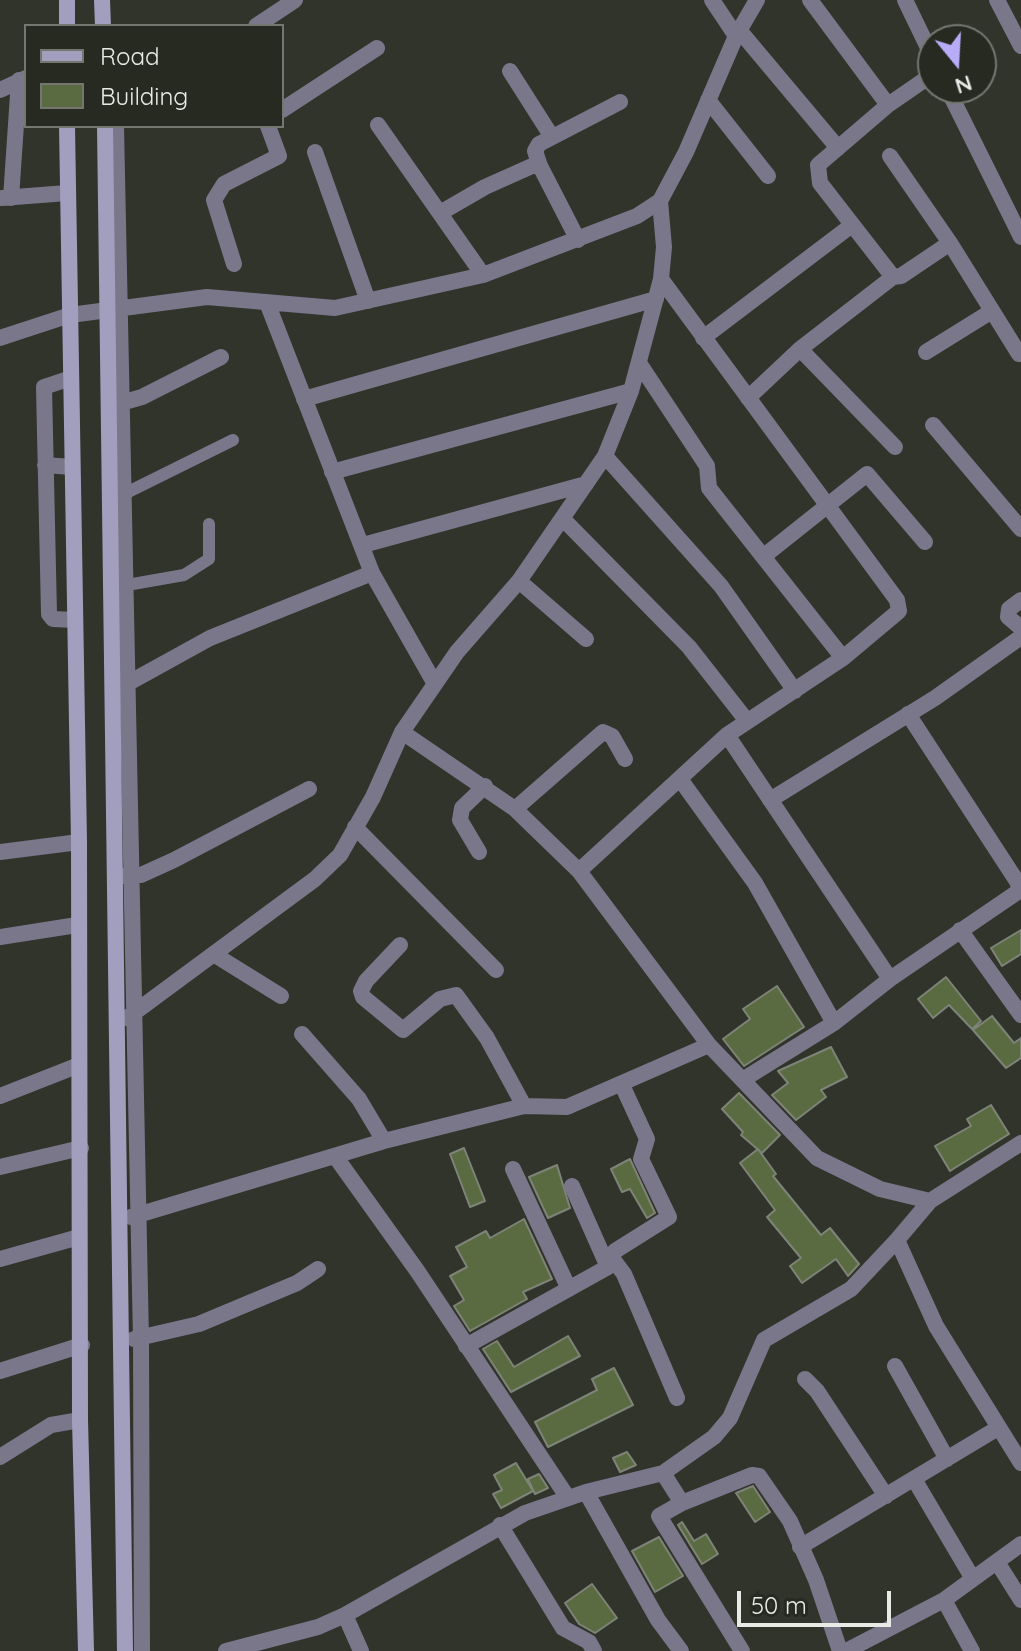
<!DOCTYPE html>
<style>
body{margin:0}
#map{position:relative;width:1021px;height:1651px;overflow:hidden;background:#30342b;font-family:Quicksand,sans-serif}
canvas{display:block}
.legend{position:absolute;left:24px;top:24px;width:260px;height:104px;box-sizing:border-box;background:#262a21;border:2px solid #74776f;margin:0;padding:10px 14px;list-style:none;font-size:24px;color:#e8eae5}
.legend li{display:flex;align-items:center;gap:16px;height:40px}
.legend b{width:40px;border:2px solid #74776f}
.north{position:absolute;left:917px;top:24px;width:80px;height:80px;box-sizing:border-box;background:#262a21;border:2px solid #74776f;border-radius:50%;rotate:162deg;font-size:22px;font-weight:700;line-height:32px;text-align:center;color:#e8eae5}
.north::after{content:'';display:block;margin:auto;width:28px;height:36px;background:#b8abf7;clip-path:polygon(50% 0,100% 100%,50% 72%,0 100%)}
.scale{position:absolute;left:737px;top:1591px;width:154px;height:36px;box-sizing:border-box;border:4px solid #e8eae5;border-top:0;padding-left:10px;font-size:24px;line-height:28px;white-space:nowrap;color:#e8eae5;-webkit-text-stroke:6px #262a21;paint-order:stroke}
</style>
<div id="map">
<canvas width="1021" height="1651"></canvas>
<ul class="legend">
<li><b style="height:10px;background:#a29ebd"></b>Road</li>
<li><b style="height:22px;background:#5b6b41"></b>Building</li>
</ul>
<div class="north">N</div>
<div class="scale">50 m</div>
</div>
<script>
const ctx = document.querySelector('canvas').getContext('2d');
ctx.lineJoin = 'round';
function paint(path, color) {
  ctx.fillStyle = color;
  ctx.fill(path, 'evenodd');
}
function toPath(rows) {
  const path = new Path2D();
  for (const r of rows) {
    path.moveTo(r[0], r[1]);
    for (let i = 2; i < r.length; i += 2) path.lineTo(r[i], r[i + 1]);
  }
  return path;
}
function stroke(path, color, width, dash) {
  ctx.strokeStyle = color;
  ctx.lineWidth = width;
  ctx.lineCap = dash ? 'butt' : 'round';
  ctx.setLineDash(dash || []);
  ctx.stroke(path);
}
const building = toPath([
 [1021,930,1021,954,1002,966,991,948,1021,930],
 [946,977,981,1021,972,1029,949,1005,933,1018,918,999,946,977],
 [777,986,804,1027,744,1066,723,1039,750,1019,743,1009,777,986],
 [992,1016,1014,1043,1021,1038,1021,1058,1006,1068,973,1030,992,1016],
 [831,1047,847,1077,821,1090,826,1097,796,1120,772,1095,788,1083,778,1071,831,1047],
 [739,1093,780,1135,762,1153,741,1135,743,1132,722,1109,739,1093],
 [991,1105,1009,1134,950,1171,935,1146,971,1126,967,1119,991,1105],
 [464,1148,485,1201,470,1207,450,1154,464,1148],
 [758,1149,776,1174,773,1176,821,1235,830,1228,859,1264,848,1276,836,1259,802,1283,790,1266,801,1258,767,1217,775,1210,740,1163,758,1149],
 [630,1159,655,1213,647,1218,630,1189,622,1192,611,1169,630,1159],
 [557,1165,570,1208,548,1218,529,1177,557,1165],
 [524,1219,552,1279,523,1292,527,1299,470,1331,454,1306,464,1300,450,1276,467,1267,456,1247,486,1231,490,1238,524,1219],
 [568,1336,580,1356,511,1392,483,1349,497,1341,514,1367,568,1336],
 [614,1368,633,1405,548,1447,535,1422,597,1390,592,1379,614,1368],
 [627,1452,636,1465,620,1472,613,1458,627,1452],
 [516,1463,533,1491,501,1508,493,1494,502,1490,494,1475,516,1463],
 [539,1474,548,1488,535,1494,528,1479,539,1474],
 [753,1486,770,1512,755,1522,736,1493,753,1486],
 [682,1522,694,1541,706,1534,718,1554,702,1564,678,1525,682,1522],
 [659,1537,683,1576,655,1592,632,1551,659,1537],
 [592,1584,617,1618,595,1633,579,1624,565,1603,592,1584]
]);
paint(building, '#5b6b41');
stroke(building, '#7e8378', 2);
stroke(toPath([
 [124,494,233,440],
 [127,585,184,575,209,559,209,524]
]), '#7a778b', 12);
stroke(toPath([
 [712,0,736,36],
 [810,0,888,105,933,74],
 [905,0,933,58],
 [997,0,1021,46],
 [256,26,295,0],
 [739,30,838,148],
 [510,71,552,137],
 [947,88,1021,237],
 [0,90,26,78],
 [708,100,768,176],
 [888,105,818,165,820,183,893,277,901,276,950,243,1019,354],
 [282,110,377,48],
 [378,125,483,275],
 [116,126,141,1338,142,1651],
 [315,152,368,301],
 [890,156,950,243],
 [540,166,535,151,539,144,620,102],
 [2,198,67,193],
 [11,198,19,80],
 [440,213,485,187,532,166,540,166,578,240],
 [234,264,214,200,224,184,279,156,268,126],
 [268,305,372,573],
 [0,338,70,315,207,297,335,308,483,275,637,216,660,201,686,152,736,36,757,0],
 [703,338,852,225],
 [800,349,895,447],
 [926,352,992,311],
 [639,363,707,466,709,488,843,658],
 [71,378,44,387,49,614,53,619,75,620],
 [748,398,800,349,893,277],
 [304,399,656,299],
 [114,405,142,397,221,357],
 [933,425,1021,529],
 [605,456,721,586,795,691],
 [45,465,72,467],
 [332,472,631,391],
 [563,519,689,647,747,721],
 [363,545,586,484],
 [764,556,867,474,925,542],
 [519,581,586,639],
 [1021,600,1009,609,1008,617,1021,628],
 [123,686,210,638,372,573,435,684],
 [402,732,515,809,579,871,709,1045,817,1158,880,1189,930,1201],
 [727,735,890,979],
 [680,779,755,883,834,1023],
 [770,800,935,698,1021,637],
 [515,809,603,732,612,736,625,759],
 [355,827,496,970],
 [0,852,79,842],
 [479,852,460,820,462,808,485,786],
 [579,871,727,735,843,658,899,611,897,600,661,279],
 [123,876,141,875,174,860,309,789],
 [960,930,1021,1015],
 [0,937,77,925],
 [400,945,366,981,361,991,363,997,403,1030,440,999,456,995,487,1038,524,1106],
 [215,955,281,996],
 [127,1018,315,879,340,855,373,797,402,732,457,652,519,581,605,456,631,391,661,279,664,247,660,201],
 [302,1034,359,1099,384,1141],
 [744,1079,834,1023,890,979,1019,891,1018,883,908,714],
 [0,1096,79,1065],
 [1021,1143,930,1201,897,1240,936,1326,1021,1463],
 [335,1156,418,1272,568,1498],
 [0,1167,81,1148],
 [513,1169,569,1289],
 [572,1186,608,1267],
 [131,1217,384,1141,524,1106,567,1107,709,1045],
 [612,1258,624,1274,677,1398],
 [0,1259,79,1237],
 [134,1339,199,1324,297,1283,318,1269],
 [466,1346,608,1267,615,1251,669,1217,641,1159,647,1139,622,1085],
 [895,1366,947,1459],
 [0,1371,82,1345],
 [805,1379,817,1391,886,1496],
 [0,1457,51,1425,80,1420],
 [663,1473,682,1503],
 [914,1479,973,1579],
 [586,1492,658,1620,681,1651],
 [500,1525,563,1628,589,1642,594,1651],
 [800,1547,998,1428],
 [997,1562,1021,1600],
 [944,1600,972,1651],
 [345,1615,361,1651],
 [226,1651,318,1627,345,1615,525,1513,586,1492,663,1473,714,1437,730,1418,764,1340,851,1289,897,1240],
 [742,1651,659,1516,682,1503,752,1475,759,1476,790,1521,816,1580,840,1651],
 [846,1651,944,1600,1021,1544]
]), '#7a778b', 16);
stroke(toPath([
 [67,0,67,26],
 [102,0,103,26],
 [67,126,79,842,80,1420,86,1651],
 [105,126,125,1651]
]), '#a29ebd', 16);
</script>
